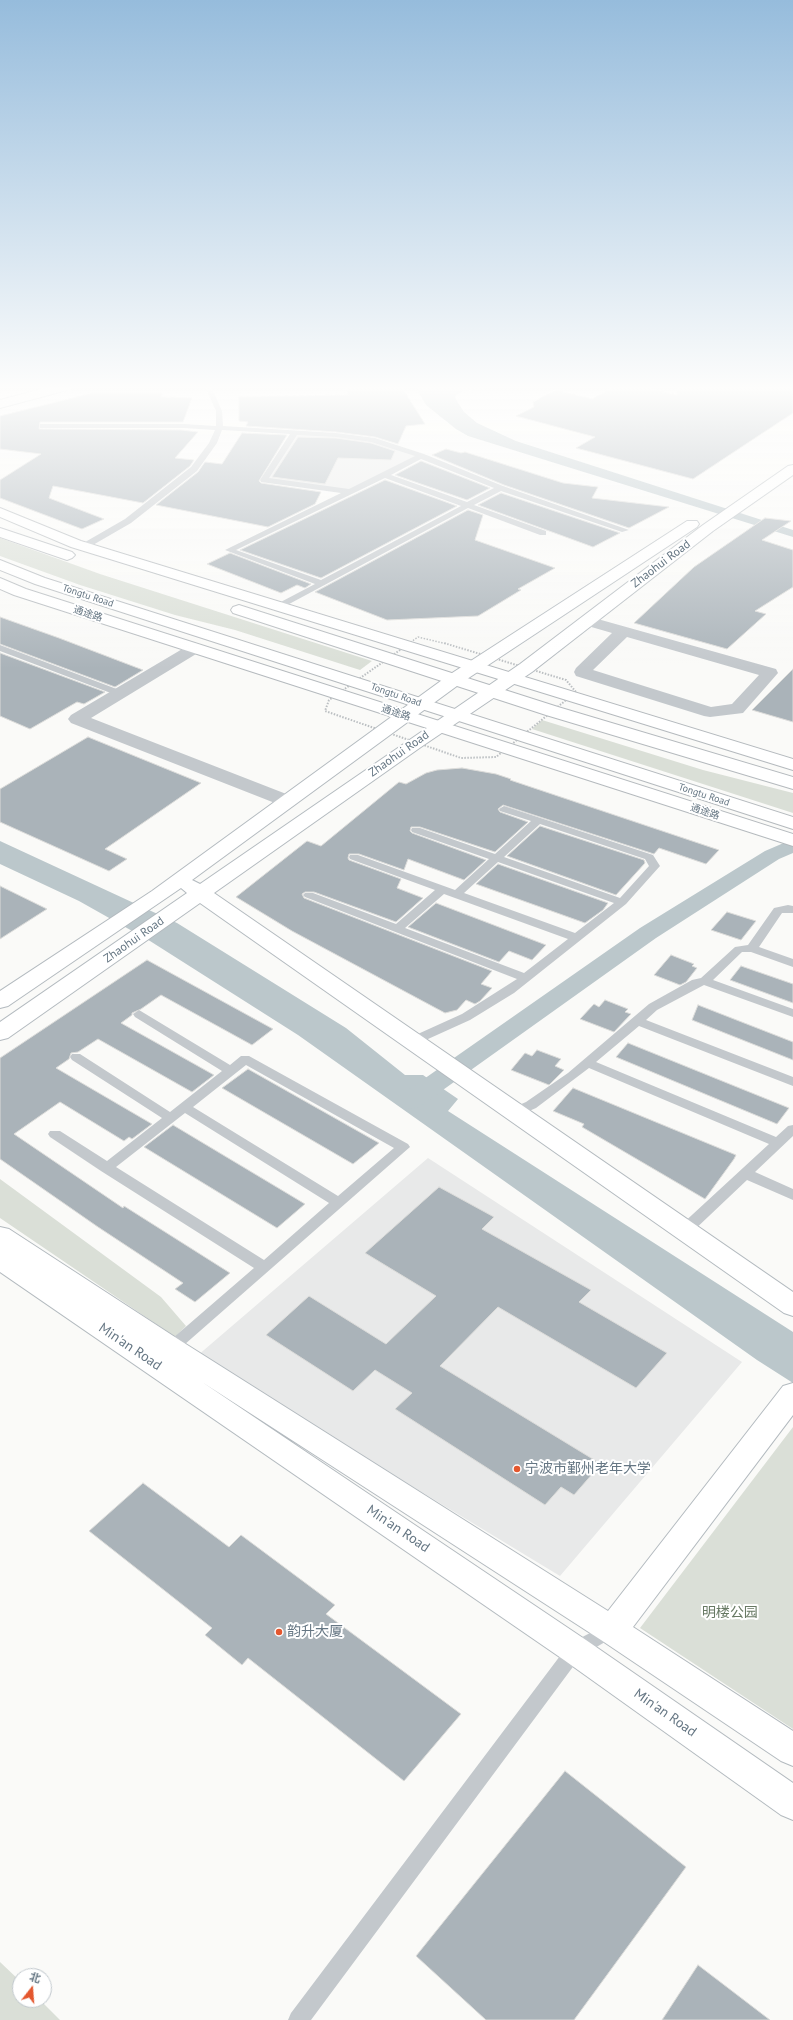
<!DOCTYPE html>
<meta charset="utf-8">
<style>
body{margin:0}
#map{position:relative;width:793px;height:2020px;overflow:hidden;background:#fafaf8;font-family:"PT Sans","Noto Sans SC",sans-serif}
canvas{display:block}
.north{position:absolute;left:12px;top:1968px;width:40px;height:40px;box-sizing:border-box;background:#fff;border:1px solid #c1c8cd;border-radius:50%;rotate:17deg;font-size:11px;font-weight:700;line-height:16px;text-align:center;color:#657683}
.north::after{content:'';display:block;margin:auto;width:14px;height:18px;background:#e4572e;clip-path:polygon(50% 0,100% 100%,50% 72%,0 100%)}
</style>
<div id="map">
<canvas width="793" height="2020"></canvas>
<div class="north">北</div>
</div>
<script>
const ctx = document.querySelector('canvas').getContext('2d');
ctx.lineJoin = 'round';
function paint(path, color) {
  ctx.fillStyle = color;
  ctx.fill(path, 'evenodd');
}
function toPath(rows) {
  const path = new Path2D();
  for (const r of rows) {
    path.moveTo(r[0], r[1]);
    for (let i = 2; i < r.length; i += 2) path.lineTo(r[i], r[i + 1]);
  }
  return path;
}
function stroke(path, color, width, dash) {
  ctx.strokeStyle = color;
  ctx.lineWidth = width;
  ctx.lineCap = dash ? 'butt' : 'round';
  ctx.setLineDash(dash || []);
  ctx.stroke(path);
}
function label(font, color, halo, rows, align = 'center') {
  ctx.font = font + ' "PT Sans","Noto Sans SC",sans-serif';
  ctx.lineWidth = 4;
  ctx.setLineDash([]);
  ctx.textBaseline = 'middle';
  ctx.strokeStyle = halo;
  ctx.fillStyle = color;
  for (const [text, x, y, turn = 0] of rows) {
    ctx.save();
    ctx.translate(x, y);
    ctx.rotate((+turn || 0) * Math.PI / 180);
    ctx.textAlign = isNaN(turn) ? turn : align;
    if (halo) ctx.strokeText(text, 0, 0);
    ctx.fillText(text, 0, 0);
    ctx.restore();
  }
}
paint(toPath([
 [295,432,371,440,420,456,350,492,265,480],
 [428,1158,742,1362,560,1576,197,1356]
]), '#e8e9e9');
paint(toPath([
 [0,538,100,574,372,661,360,670,235,630,175,615,80,585,0,556],
 [542,720,703,770,793,793,793,813,532,729],
 [0,1179,161,1297,186,1326,175,1337,0,1218],
 [793,1427,793,1729,640,1628],
 [0,1962,20,1981,20,2000,40,2000,60,2020,0,2020]
]), '#dadfd7');
paint(toPath([
 [415,386,505,386,463,391,456,395,455,398,464,412,477,423,516,441,793,530,793,537,468,436,456,429,426,405],
 [0,841,177,923,346,1028,405,1075,423,1075,458,1099,448,1111,793,1332,793,1383,757,1360,298,1035,150,941,79,901,0,864]
]), '#bbc7cb');
paint(toPath([
 [793,839,793,853,779,859,656,938,419,1107,410,1109,401,1107,398,1101,401,1095,640,928,765,851,793,839]
]), '#bbc7cb');
const building = toPath([
 [344,386,401,386,425,424,406,426,398,444,375,437,336,432,246,426,248,422,239,421,239,397,349,395,344,386],
 [616,386,638,386,677,395,678,386,778,386,793,389,793,413,693,479,576,448,595,437,516,416,534,407,533,402,556,390,592,399,616,386],
 [93,393,162,393,161,397,192,398,183,422,40,422,39,429,181,430,198,432,175,458,194,460,190,466,143,503,53,486,49,498,104,519,82,529,0,498,0,480,41,454,0,449,0,416,93,393],
 [242,433,287,435,259,481,261,483,321,492,315,504,268,527,156,505,198,472,205,462,222,464,242,433],
 [298,437,336,438,371,443,395,451,391,460,338,458,325,484,272,477,298,437],
 [446,449,461,453,465,452,563,483,598,487,592,498,669,507,629,528,504,485,432,455,446,449],
 [421,461,490,488,467,500,395,475,421,461],
 [385,480,457,506,321,578,240,550,385,480],
 [501,493,620,533,593,547,478,505,501,493],
 [468,510,483,515,475,540,555,568,518,589,521,590,478,616,387,620,315,592,468,510],
 [765,518,791,521,762,540,793,550,793,587,755,611,766,614,727,649,634,623,694,567,765,518],
 [230,553,311,584,305,588,297,585,281,593,207,564,230,553],
 [0,617,59,638,143,670,115,687,0,644,0,617],
 [0,653,105,692,84,704,77,702,30,729,0,716,0,653],
 [793,669,793,722,752,710,793,669],
 [88,737,201,783,105,849,127,859,109,871,0,822,0,789,88,737],
 [462,768,496,774,511,779,510,780,719,850,706,864,659,848,654,854,503,805,498,809,500,812,528,822,495,852,420,827,411,827,410,831,412,833,486,860,464,880,408,859,404,870,359,854,349,854,348,858,349,860,401,879,397,888,423,898,396,922,314,892,305,892,302,894,304,898,492,971,481,984,492,988,480,1001,475,1004,466,1000,457,1010,445,1013,292,931,236,897,307,841,321,846,399,782,406,784,426,773,437,770,462,768],
 [540,826,644,860,645,863,616,895,507,856,540,826],
 [498,864,608,903,603,910,585,923,476,884,498,864],
 [0,886,47,909,0,939,0,886],
 [436,903,546,945,532,960,509,951,499,962,408,927,436,903],
 [727,912,756,921,741,940,711,930,727,912],
 [671,955,694,964,692,966,697,968,686,982,680,985,654,975,671,955],
 [147,960,273,1029,252,1045,161,995,141,1009,132,1013,132,1015,121,1023,214,1075,192,1092,98,1039,78,1052,71,1053,69,1059,56,1068,152,1124,132,1139,129,1137,124,1141,60,1102,14,1134,123,1208,124,1206,230,1273,195,1302,175,1289,183,1283,98,1227,0,1159,0,1058,147,960],
 [741,966,793,984,793,1003,730,980,741,966],
 [605,1000,628,1009,625,1012,631,1014,614,1032,580,1019,594,1004,599,1007,605,1000],
 [698,1005,793,1042,793,1060,692,1020,698,1005],
 [628,1043,789,1108,777,1124,616,1057,628,1043],
 [537,1050,561,1059,555,1066,564,1070,549,1085,511,1070,525,1053,532,1056,537,1050],
 [248,1069,379,1143,353,1164,222,1088,248,1069],
 [573,1088,736,1155,734,1159,705,1199,582,1127,584,1124,553,1111,573,1088],
 [173,1125,305,1204,277,1228,144,1147,173,1125],
 [439,1187,494,1217,482,1229,591,1290,579,1302,667,1353,636,1388,498,1307,440,1366,601,1464,574,1495,561,1487,545,1505,395,1409,412,1393,375,1370,353,1391,266,1335,309,1296,386,1344,436,1296,365,1253,439,1187],
 [143,1483,229,1547,241,1535,335,1605,326,1614,461,1714,404,1781,248,1658,242,1665,205,1635,212,1628,89,1531,143,1483],
 [565,1771,686,1867,574,2020,486,2020,416,1956,565,1771],
 [698,1965,770,2020,662,2020,698,1965]
]);
paint(building, '#aab3b9');
stroke(building, '#dcdcda', 1);
const secondary = toPath([
 [53,386,73,386,71,389,0,408,0,400,53,386],
 [793,465,793,475,713,531,532,672,421,747,214,893,793,1292,793,1316,784,1313,200,903,8,1038,0,1040,0,1022,187,893,181,888,8,1006,0,1008,0,991,152,891,449,675,687,521,697,521,699,524,697,527,461,683,192,880,200,884,520,664,703,525,788,466,793,465],
 [0,1227,9,1229,181,1341,608,1611,783,1386,793,1383,793,1415,633,1627,793,1731,793,1766,781,1761,601,1640,202,1382,586,1640,793,1783,793,1820,781,1815,564,1660,0,1272,0,1249,3,1250,0,1249,0,1227]
]);
const primary = toPath([
 [0,508,81,541,793,759,793,770,71,547,0,517,0,508],
 [0,528,72,552,75,555,72,558,67,560,0,537,0,528],
 [0,560,45,578,793,817,793,829,35,584,0,570,0,560],
 [0,578,26,589,793,834,793,846,14,595,0,589,0,578],
 [239,605,558,707,793,777,793,789,546,715,233,613,231,610,233,607,239,605]
]);
stroke(secondary, '#b3babf', 2);
stroke(primary, '#b5babe', 2);
stroke(toPath([
 [408,644,418,637,447,644]
]), '#bbbfc2', 1.5, [1.5, 1.5]);
stroke(toPath([
 [410,643,329,700,325,711,461,758,496,757,576,692,566,680,444,643]
]), '#bbbfc2', 2, [1.5, 1.5]);
paint(toPath([
 [205,386,211,386,222,411,223,426,336,433,375,438,424,454,503,486,629,530,622,532,501,491,474,505,546,531,546,535,540,535,468,508,278,610,274,607,275,605,315,584,225,550,341,493,261,482,260,480,290,434,222,430,217,443,197,471,131,523,86,549,80,549,80,545,125,519,191,467,209,443,215,430,184,428,40,428,40,424,184,424,216,426,216,411,205,386],
 [297,435,336,437,371,442,415,456,349,489,269,478,297,435],
 [421,459,494,488,467,502,391,475,421,459],
 [385,478,461,506,321,580,236,550,385,478],
 [0,645,122,691,124,693,122,695,116,695,0,651,0,645],
 [504,806,653,855,660,866,626,904,514,993,470,1020,417,1044,409,1044,407,1041,409,1038,462,1014,517,979,305,897,303,895,305,893,313,893,396,924,435,890,350,859,349,857,350,855,358,855,455,890,489,859,412,832,411,830,412,828,420,828,495,854,531,821,500,811,499,809,504,806],
 [540,824,645,859,649,866,620,898,504,857,540,824],
 [498,862,614,903,575,933,464,893,498,862],
 [444,894,568,939,524,973,405,928,444,894],
 [788,905,793,906,793,913,782,913,759,947,793,959,793,967,751,952,742,952,713,980,793,1009,793,1017,704,985,657,1010,646,1020,793,1077,793,1086,639,1026,596,1062,776,1137,788,1126,793,1125,793,1136,755,1172,793,1189,793,1200,747,1180,690,1234,685,1235,680,1234,678,1230,680,1226,769,1144,589,1068,536,1108,520,1115,510,1115,509,1112,510,1109,526,1102,568,1073,649,1004,692,980,701,978,735,947,748,945,774,908,788,905],
 [139,1010,230,1065,241,1056,249,1056,408,1144,410,1147,176,1352,171,1354,166,1352,164,1348,166,1344,254,1268,101,1171,50,1137,48,1134,50,1131,60,1131,107,1161,162,1118,72,1060,70,1057,72,1054,80,1054,170,1112,222,1071,135,1017,133,1014,139,1010],
 [246,1065,394,1148,338,1196,193,1107,246,1065],
 [185,1113,329,1203,264,1260,116,1167,185,1113],
 [611,1622,617,1625,620,1630,617,1635,581,1656,311,2020,288,2020,291,2013,569,1644,611,1622]
]), '#c3c8cc');
paint(toPath([
 [587,616,776,669,778,673,743,713,710,717,704,716,576,676,574,672,576,668,612,633,581,624,579,621,581,618,587,616],
 [627,637,759,675,732,704,711,707,593,670,627,637],
 [195,643,201,645,203,648,201,651,91,718,294,797,296,801,294,805,287,807,280,805,71,723,68,719,71,715,189,645,195,643]
]), '#c3c8cc');
paint(secondary, '#fff');
paint(primary, '#fff');
const sky = ctx.createLinearGradient(0, 0, 0, 669);
sky.addColorStop(0, '#96bcdc');
sky.addColorStop(0.58, '#fdfdfc');
sky.addColorStop(1, '#fdfdfc00');
ctx.fillStyle = sky;
ctx.fillRect(0, 0, 793, 669);
for (const [x, y, r, color] of [
 [517,1469,4,"#e4572e"],
 [279,1632,4,"#e4572e"]
]) {
  const dot = new Path2D();
  dot.arc(x, y, r, 0, 2 * Math.PI);
  ctx.fillStyle = color;
  ctx.fill(dot);
  stroke(dot, '#fff', 1.5);
}
label('10px', '#657683', '#fff', [
 ["Tongtu Road",88,596,18],
 ["通途路",88,614,18],
 ["Tongtu Road",396,695,19],
 ["通途路",396,713,18],
 ["Tongtu Road",704,795,18],
 ["通途路",705,812,18]
]);
label('12px', '#657683', '#fff', [
 ["Zhaohui Road",661,564,-37],
 ["Zhaohui Road",399,754,-35],
 ["Zhaohui Road",134,940,-35]
]);
label('14px', '#657683', '#fff', [
 ["Min'an Road",130,1347,34],
 ["Min'an Road",398,1529,34],
 ["Min'an Road",665,1713,35]
]);
label('14px', '#657683', '#fff', [
 ["宁波市鄞州老年大学",525,1469],
 ["韵升大厦",287,1632]
], 'left');
label('14px', '#687a64', '#fff', [
 ["明楼公园",730,1613]
]);
</script>
